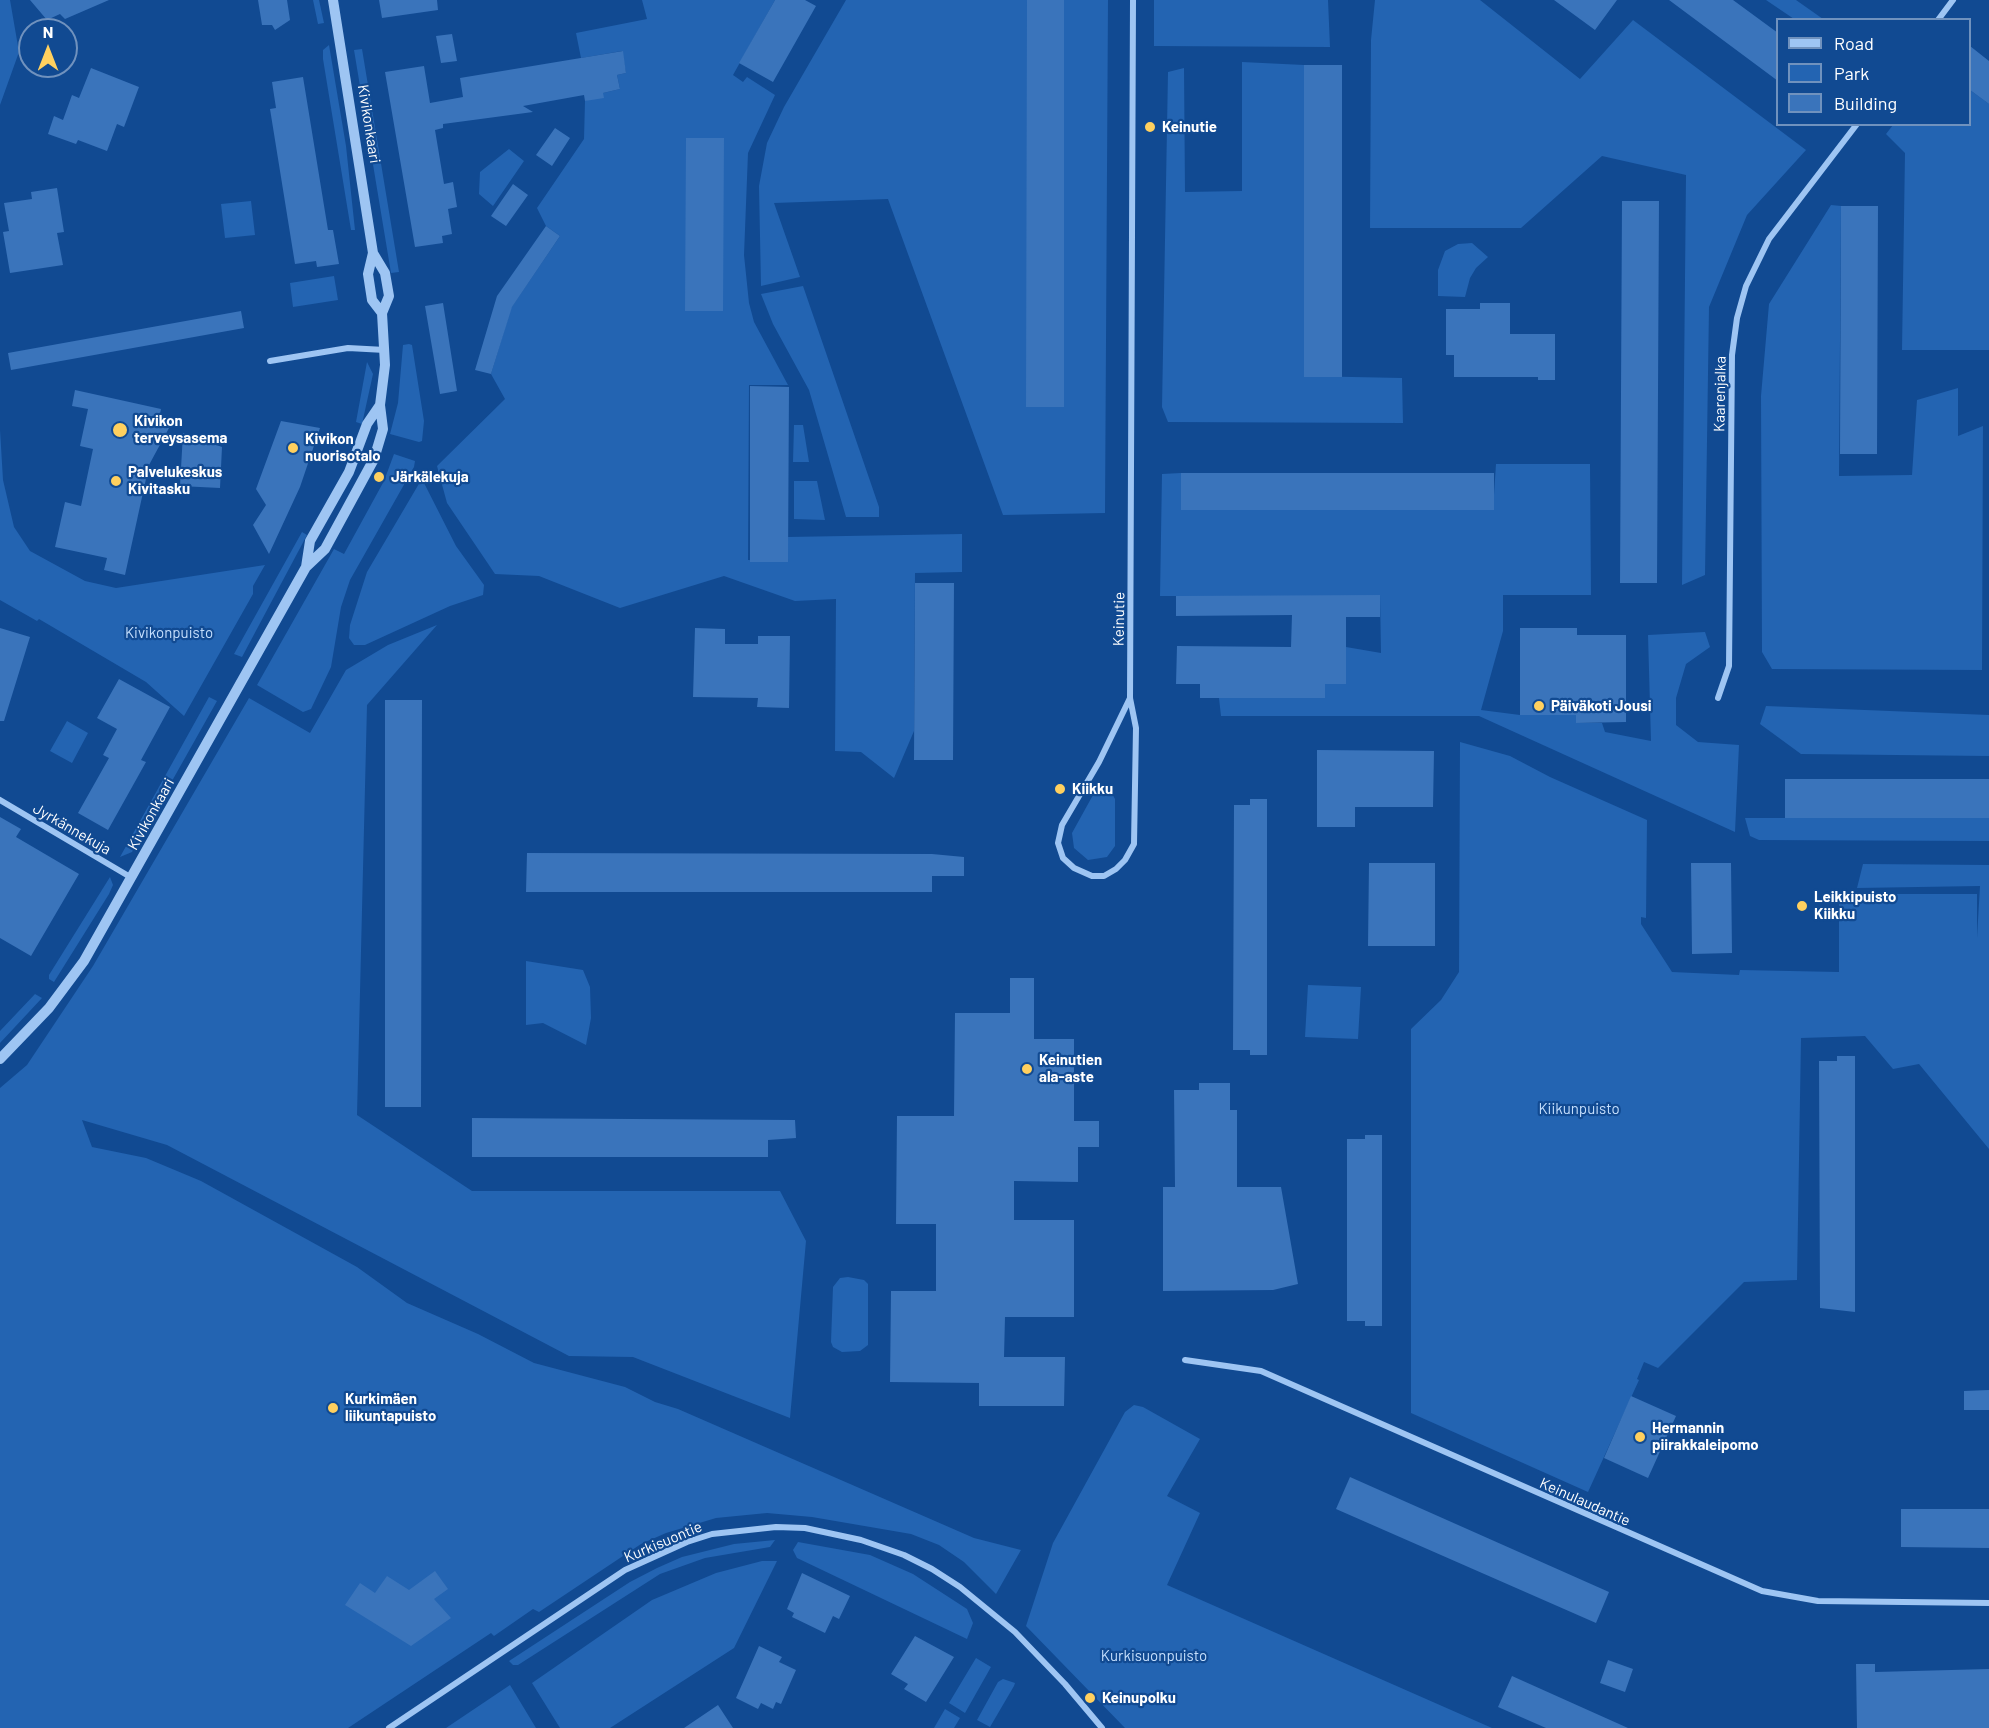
<!DOCTYPE html>
<meta charset="utf-8">
<style>
body{margin:0}
#map{position:relative;width:1989px;height:1728px;overflow:hidden;background:#114a92;font-family:Barlow,sans-serif}
canvas{display:block}
.legend{position:absolute;left:1776px;top:18px;width:195px;height:108px;box-sizing:border-box;background:#114a92;border:2px solid #7092be;margin:0;padding:8px 10px;list-style:none;font-size:18px;color:#fff}
.legend li{display:flex;align-items:center;gap:12px;height:30px}
.legend b{width:30px;border:2px solid #7092be}
.north{position:absolute;left:18px;top:18px;width:60px;height:60px;box-sizing:border-box;background:#114a92;border:2px solid #7092be;border-radius:50%;rotate:0deg;font-size:16px;font-weight:700;line-height:24px;text-align:center;color:#fff}
.north::after{content:'';display:block;margin:auto;width:21px;height:27px;background:#ffd05f;clip-path:polygon(50% 0,100% 100%,50% 72%,0 100%)}
</style>
<div id="map">
<canvas width="1989" height="1728"></canvas>
<ul class="legend">
<li><b style="height:8px;background:#9ec5f3"></b>Road</li>
<li><b style="height:16px;background:#2364b2"></b>Park</li>
<li><b style="height:16px;background:#3a74bb"></b>Building</li>
</ul>
<div class="north">N</div>
</div>
<script>
const ctx = document.querySelector('canvas').getContext('2d');
ctx.lineJoin = 'round';
function paint(path, color) {
  ctx.fillStyle = color;
  ctx.fill(path, 'evenodd');
}
function toPath(rows) {
  const path = new Path2D();
  for (const r of rows) {
    path.moveTo(r[0], r[1]);
    for (let i = 2; i < r.length; i += 2) path.lineTo(r[i], r[i + 1]);
  }
  return path;
}
function stroke(path, color, width, dash) {
  ctx.strokeStyle = color;
  ctx.lineWidth = width;
  ctx.lineCap = dash ? 'butt' : 'round';
  ctx.setLineDash(dash || []);
  ctx.stroke(path);
}
function label(font, color, halo, rows, align = 'center') {
  ctx.font = font + ' Barlow,sans-serif';
  ctx.lineWidth = 4.5;
  ctx.setLineDash([]);
  ctx.textBaseline = 'middle';
  ctx.strokeStyle = halo;
  ctx.fillStyle = color;
  for (const [text, x, y, turn = 0] of rows) {
    ctx.save();
    ctx.translate(x, y);
    ctx.rotate((+turn || 0) * Math.PI / 180);
    ctx.textAlign = isNaN(turn) ? turn : align;
    if (halo) ctx.strokeText(text, 0, 0);
    ctx.fillText(text, 0, 0);
    ctx.restore();
  }
}
paint(toPath([
 [0,0,10,0,19,52,0,105],
 [313,0,319,0,324,23,318,24],
 [642,0,775,0,733,75,743,82,747,77,775,95,748,153,744,255,749,303,754,322,788,385,749,385,748,560,787,561,787,537,962,534,962,572,915,573,914,731,894,778,861,752,835,751,836,599,795,601,724,576,620,608,539,576,495,574,447,503,437,466,505,399,491,374,511,308,560,236,546,226,537,208,584,139,585,101,603,93,620,89,617,75,626,73,622,51,581,58,576,33,647,19],
 [846,0,1108,0,1105,513,1003,515,888,199,774,203,800,277,761,286,759,186,767,143,784,107],
 [1154,0,1328,0,1330,47,1154,46],
 [1375,0,1480,0,1580,79,1633,20,1806,150,1747,215,1709,307,1705,575,1682,585,1686,175,1602,156,1521,228,1370,228,1371,40],
 [1766,0,1796,0,1823,19,1794,19],
 [329,45,346,146,355,230,351,230,323,59,323,50],
 [362,49,399,272,391,273,354,50],
 [1242,62,1304,65,1304,376,1402,378,1403,423,1168,422,1162,407,1168,72,1184,68,1185,192,1242,191],
 [1970,90,1989,104,1989,350,1902,350,1905,153,1886,134,1893,125,1970,124],
 [509,149,524,161,493,206,479,194,480,172],
 [251,201,255,235,225,238,221,204],
 [1831,205,1841,206,1839,476,1912,475,1917,400,1958,388,1958,436,1983,426,1982,670,1772,669,1762,652,1761,396,1769,304],
 [1472,243,1488,257,1476,268,1470,278,1465,297,1438,296,1438,270,1445,251,1458,244],
 [334,276,338,300,293,307,290,283],
 [803,286,879,507,879,517,846,517,809,390,773,324,761,294],
 [409,344,412,345,424,421,422,441,419,442,390,434,398,403,403,345],
 [367,362,373,374,362,424,356,422],
 [794,425,803,425,809,462,793,462],
 [0,430,3,480,14,527,30,551,85,581,116,588,265,565,253,586,253,594,184,716,146,682,39,619,37,621,0,600],
 [394,454,415,461,414,467,350,580,341,607,331,667,311,709,303,712,257,685,334,549,344,554,384,481],
 [1496,464,1590,464,1591,595,1503,595,1503,631,1481,710,1520,715,1576,715,1576,723,1602,723,1605,732,1651,741,1648,635,1705,632,1710,647,1686,664,1676,698,1676,725,1698,742,1739,745,1735,832,1479,716,1221,716,1219,698,1325,698,1325,684,1345,684,1346,647,1381,653,1380,596,1160,596,1162,474,1181,473,1181,510,1493,510],
 [423,481,456,546,484,585,483,595,450,606,365,645,354,645,349,638,350,625,367,572,420,482],
 [794,481,817,481,825,520,794,519],
 [302,532,307,535,242,657,234,654],
 [437,625,367,705,357,1115,472,1191,780,1191,806,1241,790,1418,633,1357,569,1356,167,1145,82,1120,92,1147,146,1158,201,1181,357,1267,407,1303,478,1334,534,1363,625,1387,655,1402,678,1409,974,1538,1021,1550,996,1594,964,1562,939,1545,911,1534,812,1517,767,1513,716,1518,666,1533,641,1544,539,1612,533,1609,494,1636,491,1633,348,1728,0,1728,0,1088,27,1065,93,966,249,698,310,733,346,670,388,645],
 [209,697,217,701,132,852,120,857],
 [1766,706,1989,715,1989,756,1801,754,1760,724],
 [67,721,88,733,72,763,50,751],
 [1460,742,1510,756,1550,777,1647,820,1646,918,1641,917,1641,924,1672,972,1739,975,1740,970,1839,972,1839,894,1977,894,1977,938,1980,886,1857,888,1863,864,1989,865,1989,1149,1919,1064,1893,1069,1865,1036,1801,1038,1797,1280,1744,1282,1658,1368,1644,1362,1637,1379,1639,1380,1588,1492,1411,1413,1411,1029,1441,1000,1459,972],
 [1100,790,1111,792,1115,799,1115,846,1107,857,1088,860,1074,848,1072,833,1093,795],
 [1745,818,1989,818,1989,841,1759,840,1750,836],
 [110,877,113,885,109,894,54,982,49,979,49,975],
 [526,961,583,970,590,987,591,1018,586,1045,543,1023,526,1025],
 [1308,985,1361,987,1358,1039,1305,1037],
 [35,994,42,998,0,1043,0,1031],
 [848,1277,864,1280,868,1284,868,1345,860,1351,842,1352,833,1347,831,1342,833,1287,840,1278],
 [1134,1405,1143,1407,1200,1439,1167,1496,1200,1513,1167,1585,1492,1728,1125,1728,1026,1626,1053,1543,1125,1412],
 [775,1540,770,1547,705,1558,660,1574,518,1665,513,1665,509,1661,630,1582,657,1568,682,1557,734,1544],
 [798,1542,870,1555,913,1574,967,1609,973,1623,967,1639,797,1558,793,1550],
 [762,1561,777,1561,734,1648,610,1728,560,1728,532,1683,652,1600,716,1573],
 [976,1658,991,1667,965,1713,949,1703],
 [1003,1679,1015,1683,1014,1686,990,1727,977,1720,998,1682],
 [510,1685,536,1728,446,1728],
 [945,1709,960,1718,954,1728,934,1728]
]), '#2364b2');
paint(toPath([
 [30,0,109,0,65,19,60,14,47,20],
 [258,0,287,0,290,20,275,30,272,25,262,25],
 [379,0,437,0,438,10,382,18],
 [775,0,805,0,816,6,773,82,739,63],
 [1027,0,1064,0,1064,407,1026,407],
 [1554,0,1617,0,1595,30],
 [1669,0,1733,0,1778,33,1778,81],
 [452,34,457,61,441,63,436,36],
 [1970,46,1989,61,1989,104,1970,90],
 [623,51,626,73,617,75,620,89,603,93,604,98,585,101,584,95,523,106,533,112,443,124,443,128,435,130,444,184,453,182,457,207,448,209,452,234,442,236,443,243,415,247,385,72,424,66,430,103,463,97,460,78],
 [1304,65,1342,65,1342,377,1304,377],
 [91,68,139,87,124,127,117,124,107,151,78,140,76,144,48,134,54,116,63,120,72,95,79,98],
 [303,77,328,230,333,230,339,264,317,267,316,261,295,264,270,109,276,108,272,82],
 [555,128,570,138,552,166,536,155],
 [686,138,724,138,723,311,685,311],
 [513,184,528,195,506,226,491,216],
 [57,188,64,232,57,233,63,265,10,273,3,232,9,231,4,203,32,199,31,192],
 [1622,201,1659,201,1657,583,1620,583],
 [1841,206,1878,206,1877,454,1840,454],
 [546,226,560,236,512,307,491,374,475,370,497,296],
 [443,303,457,391,440,394,425,306],
 [1480,303,1510,303,1510,334,1555,334,1555,380,1538,380,1538,377,1454,377,1454,355,1446,355,1446,309,1480,309],
 [241,311,244,328,11,370,8,353],
 [750,386,789,387,788,562,750,562],
 [75,390,161,409,158,424,169,428,149,465,125,575,104,570,107,558,55,547,65,502,81,506,93,449,80,446,88,409,72,406],
 [281,421,320,428,300,487,269,554,253,525,266,505,256,489],
 [183,433,222,447,220,488,180,486],
 [1181,473,1494,473,1494,510,1181,510],
 [915,583,954,583,953,760,914,760],
 [1380,595,1380,617,1346,617,1346,684,1325,684,1325,698,1200,698,1200,684,1176,684,1177,646,1291,647,1292,615,1176,616,1176,596],
 [0,628,30,637,4,721,0,721],
 [695,628,725,629,725,644,758,644,758,636,790,636,789,708,757,707,758,698,693,697],
 [1520,628,1577,628,1577,635,1626,635,1626,722,1576,723,1576,715,1520,715],
 [119,679,170,707,141,760,146,762,108,830,78,813,109,758,103,755,117,729,97,718],
 [385,700,422,700,421,1107,385,1107],
 [1317,750,1434,751,1433,807,1355,807,1355,827,1317,827],
 [1785,779,1989,779,1989,818,1785,818],
 [1250,799,1267,799,1267,1055,1250,1055,1250,1050,1233,1050,1234,805,1250,805],
 [0,817,21,829,16,837,79,874,31,956,0,938],
 [527,853,932,854,964,857,964,876,932,876,932,892,526,892],
 [1369,863,1435,863,1435,946,1368,946],
 [1691,863,1731,863,1732,953,1692,954],
 [1010,978,1034,978,1034,1039,1074,1039,1074,1121,1099,1121,1099,1147,1078,1147,1078,1182,1014,1181,1014,1220,1074,1220,1074,1317,1005,1317,1004,1357,1065,1357,1064,1406,979,1406,979,1383,890,1382,891,1291,936,1291,936,1224,896,1224,897,1116,954,1116,955,1013,1010,1013],
 [1837,1056,1855,1056,1855,1312,1820,1308,1819,1061,1837,1061],
 [1199,1083,1230,1083,1230,1110,1237,1110,1237,1187,1281,1187,1298,1284,1273,1290,1163,1291,1163,1187,1175,1187,1174,1090,1199,1090],
 [472,1118,795,1120,796,1138,768,1140,768,1157,472,1157],
 [1365,1135,1382,1135,1382,1326,1365,1326,1365,1321,1347,1321,1347,1139,1365,1139],
 [1989,1390,1989,1410,1964,1410,1964,1391],
 [1631,1396,1676,1416,1648,1478,1604,1458],
 [1350,1477,1609,1592,1596,1623,1336,1509],
 [1901,1509,1989,1509,1989,1548,1901,1547],
 [435,1571,448,1589,434,1599,451,1618,411,1646,345,1605,360,1583,375,1593,387,1576,409,1590],
 [802,1573,850,1596,839,1619,833,1616,825,1633,792,1617,794,1613,787,1609],
 [915,1636,954,1657,926,1702,904,1689,908,1684,891,1674],
 [759,1646,782,1657,779,1662,796,1670,781,1704,776,1702,773,1709,761,1703,758,1709,736,1698],
 [1608,1660,1633,1669,1625,1692,1600,1683],
 [1856,1664,1875,1664,1875,1672,1989,1669,1989,1728,1857,1728],
 [1512,1676,1590,1711,1628,1728,1546,1728,1498,1707],
 [718,1705,733,1728,684,1728]
]), '#3a74bb');
stroke(toPath([
 [1938,20,1953,0],
 [270,361,348,348,385,350],
 [1130,698,1099,762,1062,825,1058,843,1063,858,1074,868,1092,876,1104,876,1116,869,1125,860,1134,844,1136,728,1130,698,1133,0],
 [1718,698,1729,666,1732,355,1737,318,1746,286,1769,239,1857,124],
 [0,800,132,878],
 [1185,1360,1261,1371,1762,1591,1818,1601,1989,1603],
 [389,1728,625,1570,687,1542,712,1534,776,1527,805,1528,861,1540,904,1555,932,1569,960,1587,1015,1632,1065,1684,1102,1728]
]), '#9ec5f3', 6);
stroke(toPath([
 [333,0,373,253,368,274,372,300,382,313],
 [306,567,310,541,349,472,367,424,380,405],
 [0,1059,49,1008,84,961,306,567,325,549,374,459,383,429,380,405,385,365,382,313,389,296,385,273,373,253]
]), '#9ec5f3', 10);
for (const [x, y, r, color] of [
 [1150,127,6,"#ffd05f"],
 [120,430,8,"#ffd05f"],
 [293,448,6,"#ffd05f"],
 [379,477,6,"#ffd05f"],
 [116,481,6,"#ffd05f"],
 [1539,706,6,"#ffd05f"],
 [1060,789,6,"#ffd05f"],
 [1802,906,6,"#ffd05f"],
 [1027,1069,6,"#ffd05f"],
 [333,1408,6,"#ffd05f"],
 [1640,1437,6,"#ffd05f"],
 [1090,1698,6,"#ffd05f"]
]) {
  const dot = new Path2D();
  dot.arc(x, y, r, 0, 2 * Math.PI);
  ctx.fillStyle = color;
  ctx.fill(dot);
  stroke(dot, '#114a92', 2);
}
label('15px', '#fff', '#114a92', [
 ["Kivikonkaari",369,124,81],
 ["Kaarenjalka",1720,394,-89],
 ["Keinutie",1119,619,-89],
 ["Kivikonkaari",151,814,-61],
 ["Jyrkännekuja",72,829,30],
 ["Keinulaudantie",1585,1502,24],
 ["Kurkisuontie",663,1542,-23]
]);
label('bold 15px', '#fff', '#114a92', [
 ["Keinutie",1162,127],
 ["Kivikon",134,421],
 ["terveysasema",134,438],
 ["Kivikon",305,439],
 ["nuorisotalo",305,456],
 ["Palvelukeskus",128,472],
 ["Kivitasku",128,489],
 ["Järkälekuja",391,477],
 ["Päiväkoti Jousi",1551,706],
 ["Kiikku",1072,789],
 ["Leikkipuisto",1814,897],
 ["Kiikku",1814,914],
 ["Keinutien",1039,1060],
 ["ala-aste",1039,1077],
 ["Kurkimäen",345,1399],
 ["liikuntapuisto",345,1416],
 ["Hermannin",1652,1428],
 ["piirakkaleipomo",1652,1445],
 ["Keinupolku",1102,1698]
], 'left');
label('15px', '#c5dffd', '#114a92', [
 ["Kivikonpuisto",169,633],
 ["Kiikunpuisto",1579,1109],
 ["Kurkisuonpuisto",1154,1656]
]);
</script>
